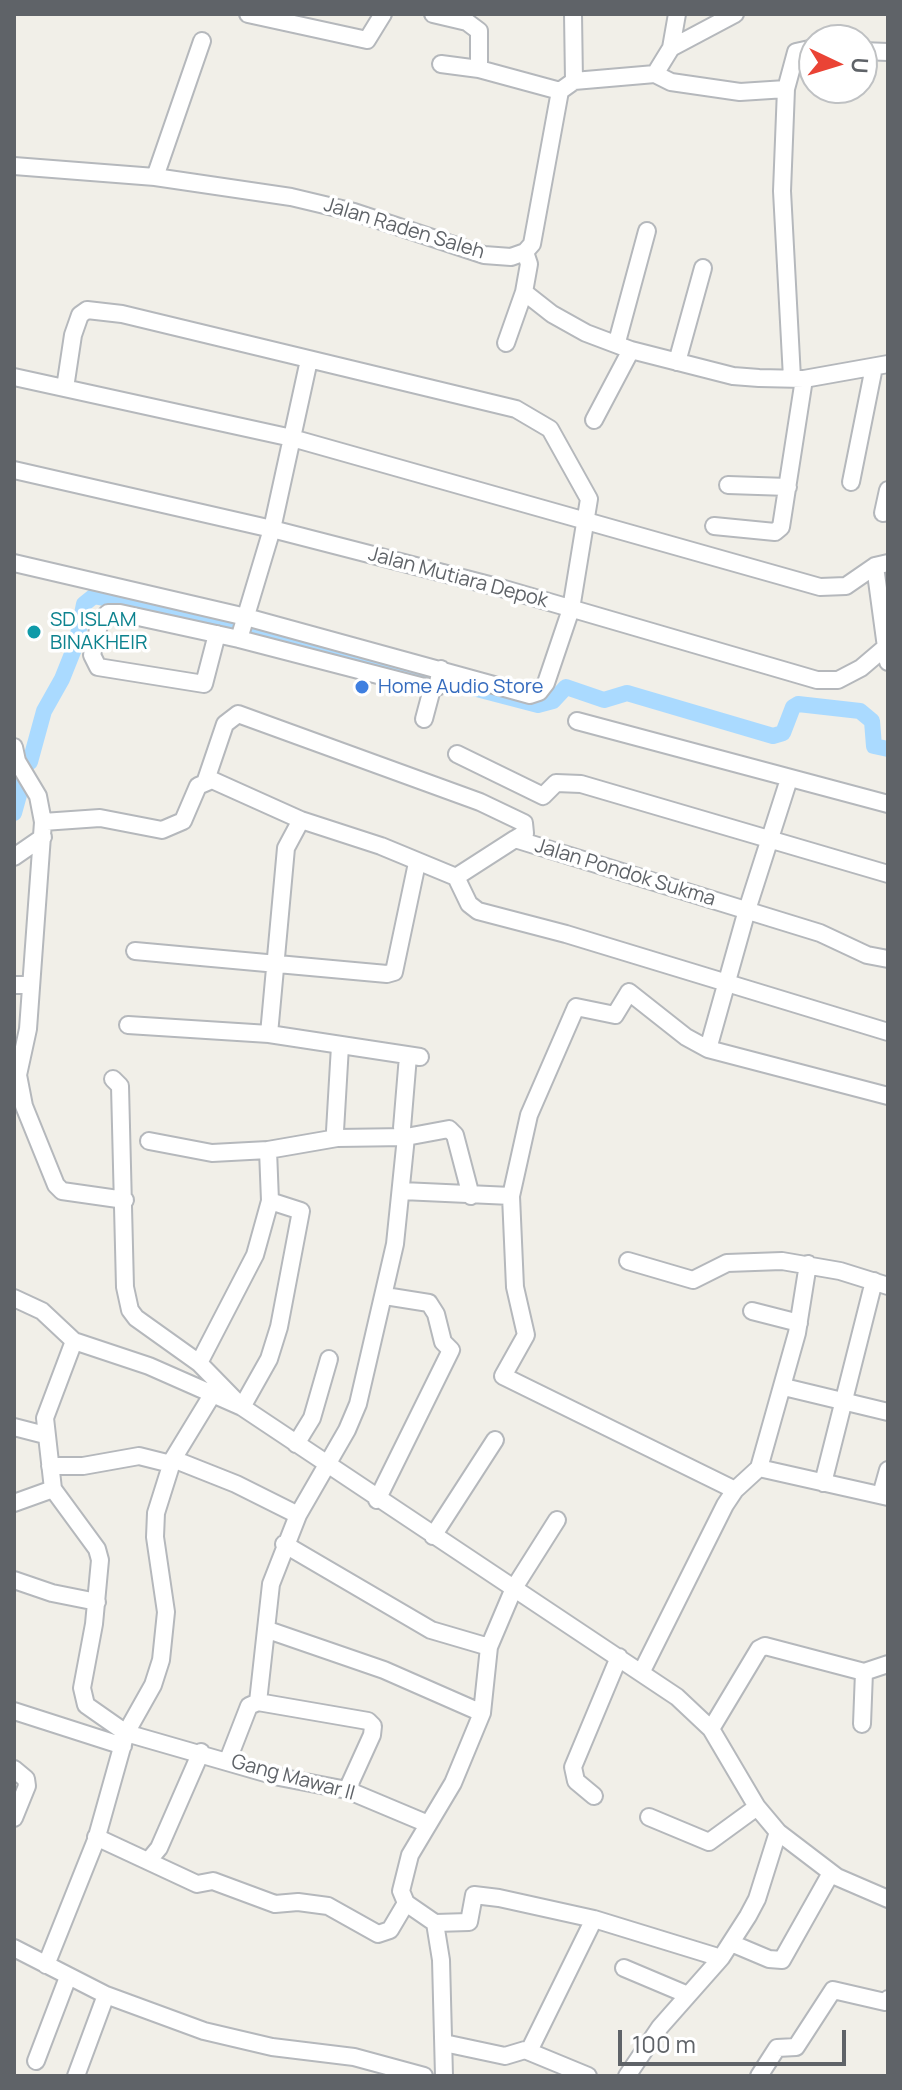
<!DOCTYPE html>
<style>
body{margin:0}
#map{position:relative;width:902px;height:2090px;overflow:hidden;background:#f1efe8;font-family:Manrope,sans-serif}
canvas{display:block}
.frame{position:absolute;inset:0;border:16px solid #5f6368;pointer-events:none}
.north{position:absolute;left:798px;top:24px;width:80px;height:80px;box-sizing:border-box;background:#fff;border:2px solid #bfc1c3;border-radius:50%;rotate:94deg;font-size:22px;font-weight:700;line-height:32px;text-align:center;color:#5f6368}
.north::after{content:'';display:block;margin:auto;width:28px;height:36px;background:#ea4335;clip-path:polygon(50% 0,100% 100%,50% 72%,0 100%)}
.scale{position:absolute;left:618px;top:2030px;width:228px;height:36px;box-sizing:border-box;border:4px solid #5f6368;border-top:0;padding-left:10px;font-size:24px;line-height:28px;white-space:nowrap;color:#5f6368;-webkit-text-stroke:6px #fff;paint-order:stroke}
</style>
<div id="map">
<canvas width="902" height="2090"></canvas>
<div class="frame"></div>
<div class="north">U</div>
<div class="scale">100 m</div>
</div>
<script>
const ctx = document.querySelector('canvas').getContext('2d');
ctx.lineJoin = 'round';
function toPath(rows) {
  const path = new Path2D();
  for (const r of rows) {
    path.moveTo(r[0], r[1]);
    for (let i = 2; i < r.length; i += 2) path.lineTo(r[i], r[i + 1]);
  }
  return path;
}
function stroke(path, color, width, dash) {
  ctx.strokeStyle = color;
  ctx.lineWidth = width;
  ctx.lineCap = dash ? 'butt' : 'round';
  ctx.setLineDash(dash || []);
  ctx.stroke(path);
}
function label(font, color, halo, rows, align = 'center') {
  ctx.font = font + ' Manrope,sans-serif';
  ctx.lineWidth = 7;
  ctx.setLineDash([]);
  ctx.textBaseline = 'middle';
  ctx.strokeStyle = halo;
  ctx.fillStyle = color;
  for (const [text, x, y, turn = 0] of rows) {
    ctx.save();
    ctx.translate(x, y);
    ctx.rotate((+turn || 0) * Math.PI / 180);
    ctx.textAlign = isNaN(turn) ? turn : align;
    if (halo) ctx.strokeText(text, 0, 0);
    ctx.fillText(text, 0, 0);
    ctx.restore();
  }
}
stroke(toPath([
 [30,762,44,711,62,679,76,644,84,604,94,596,251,630,538,705,553,701,566,687,604,700,627,693,773,736,783,733,793,707,798,704,860,711,872,721,874,746,888,749],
 [14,813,22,784]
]), '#aadaff', 16);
const minor = toPath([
 [248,14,367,40,383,14],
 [433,14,467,22,479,31,479,69,560,91],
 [573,14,574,81],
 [671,48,677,14],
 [862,51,888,52],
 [441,64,479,69],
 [655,74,671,82,740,92,786,89,796,52,814,48],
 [786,89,782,191,792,378],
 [14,166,155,177,291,197,354,212,484,255,511,257,525,252,532,244,560,91,574,81,655,74,671,48,735,14],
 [155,177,202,41],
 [525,252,529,264,524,292,552,314,586,333,631,350,733,376,759,378,804,379,888,364],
 [617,342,647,231],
 [506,343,524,292],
 [677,362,703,268],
 [14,377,292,438,820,587,846,586,875,566,888,563],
 [594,420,631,350],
 [14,470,272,529,501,588,817,680,838,680,861,668,888,645],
 [851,482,874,367],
 [728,485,788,487],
 [883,513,888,490],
 [714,526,775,532,781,527,804,379],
 [14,563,246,617,530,695,539,692,546,683,571,609,589,499,550,429,516,409,122,314,87,310,80,315,73,335,65,388],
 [875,566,888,662],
 [217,634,204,684,98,667,92,655,100,621,108,613,120,613,239,639,432,689,437,687,441,669],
 [239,639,272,529,309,360],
 [424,719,432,689],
 [577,721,888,804],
 [14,747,17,761,38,796,43,822,28,1029,18,1075,24,1106,56,1185,62,1191,125,1200],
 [457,754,543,796,556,783,581,784,888,874],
 [789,779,747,910,708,1049,888,1096],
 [206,780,225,724,238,714,480,802,524,823,525,833,515,839],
 [43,822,100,818,162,830,183,821,198,786,212,780,301,820],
 [14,857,43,837],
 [456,877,469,904,478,911,566,934,888,1032],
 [135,951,387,974,394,972,417,863],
 [14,985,30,985],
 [128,1025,269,1034,286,848,301,820,381,846,456,877,515,839,820,933,867,955,888,959],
 [269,1034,420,1057],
 [708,1049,686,1037,629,992,615,1015,576,1007,529,1115,511,1196,515,1287,526,1335,503,1376,735,1490],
 [113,1079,120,1086,125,1287,130,1310,136,1318,199,1363,242,1407,677,1697,711,1729,757,1807,778,1832,837,1877,888,1899],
 [402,1128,408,1056],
 [335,1131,340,1046],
 [149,1141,212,1153,268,1150],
 [402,1191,511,1196],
 [628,1261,693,1280,727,1263,782,1261,840,1271,888,1286],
 [14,1298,42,1311,74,1341,149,1366,242,1407,269,1359,279,1327,301,1211,270,1201],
 [752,1311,799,1323],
 [74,1341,45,1418,53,1489,97,1549,100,1560,94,1624,82,1688,86,1705,126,1733,279,1777,347,1790,428,1824],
 [199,1363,255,1255,270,1201,268,1150,337,1138,406,1137,449,1129,455,1135,471,1196],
 [784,1387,888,1412],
 [14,1427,45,1435],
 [296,1444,312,1418,329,1359],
 [173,1459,236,1484,298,1515,271,1584,258,1702],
 [50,1466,83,1466,139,1456,171,1464],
 [759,1468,797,1333,808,1264],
 [823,1483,874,1281],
 [881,1495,888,1470],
 [377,1500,451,1350,443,1342,436,1314,429,1303,385,1296],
 [14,1503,53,1489],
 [298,1515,347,1430,358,1404,395,1244,406,1137],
 [433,1536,495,1440],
 [284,1544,431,1630,489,1647],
 [14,1580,52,1593,97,1602],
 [268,1630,384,1670,482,1713],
 [642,1671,725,1505,735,1490,759,1468,888,1497],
 [14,1711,123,1746],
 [862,1724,864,1672],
 [711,1729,759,1649,765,1646,864,1672,888,1664],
 [228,1760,249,1706,258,1702,368,1721,373,1726,372,1735,347,1790],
 [14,1769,26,1779,27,1786,14,1818],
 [594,1796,576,1781,573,1767,619,1657],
 [649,1817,709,1842,757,1807],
 [96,1837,197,1884,213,1881,275,1904,298,1902,328,1906,378,1934,390,1930,406,1903],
 [149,1860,159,1848,201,1752],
 [435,1923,469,1922,474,1895,499,1898,594,1919,721,1958],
 [731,1943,769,1959,782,1960,831,1873],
 [14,1948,106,1995,204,2031,272,2047,354,2057,424,2076],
 [46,1965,96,1840,126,1733,153,1685,161,1660,166,1612,155,1537,156,1513,173,1459,212,1395],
 [624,1968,688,1995],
 [444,2043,505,2056,525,2050,588,2076],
 [529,2051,594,1919],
 [36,2061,68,1977],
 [76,2076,106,1995],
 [444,2076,441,1960,435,1923,406,1903,401,1891,410,1855,453,1783,482,1713,489,1647,514,1588,557,1520],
 [627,2076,660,2027,721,1958,748,1916,757,1899,778,1832],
 [759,2076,777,2048,796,2047,833,1990,885,2002,888,1999]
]);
stroke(minor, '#b5b8bc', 20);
stroke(minor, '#fff', 16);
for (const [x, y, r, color] of [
 [34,632,8,"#0f9aa8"],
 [362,687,8,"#3f7fe0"]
]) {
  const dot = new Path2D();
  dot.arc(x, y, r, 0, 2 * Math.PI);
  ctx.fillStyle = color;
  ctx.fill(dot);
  stroke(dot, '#fff', 3);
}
label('20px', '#5f6368', '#fff', [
 ["Jalan Raden Saleh",404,229,17],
 ["Jalan Mutiara Depok",458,578,15],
 ["Jalan Pondok Sukma",625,873,17],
 ["Gang Mawar II",293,1778,15]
]);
label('20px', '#0d838f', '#fff', [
 ["SD ISLAM",50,620],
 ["BINAKHEIR",50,643]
], 'left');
label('20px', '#366cbe', '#fff', [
 ["Home Audio Store",378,687]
], 'left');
</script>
